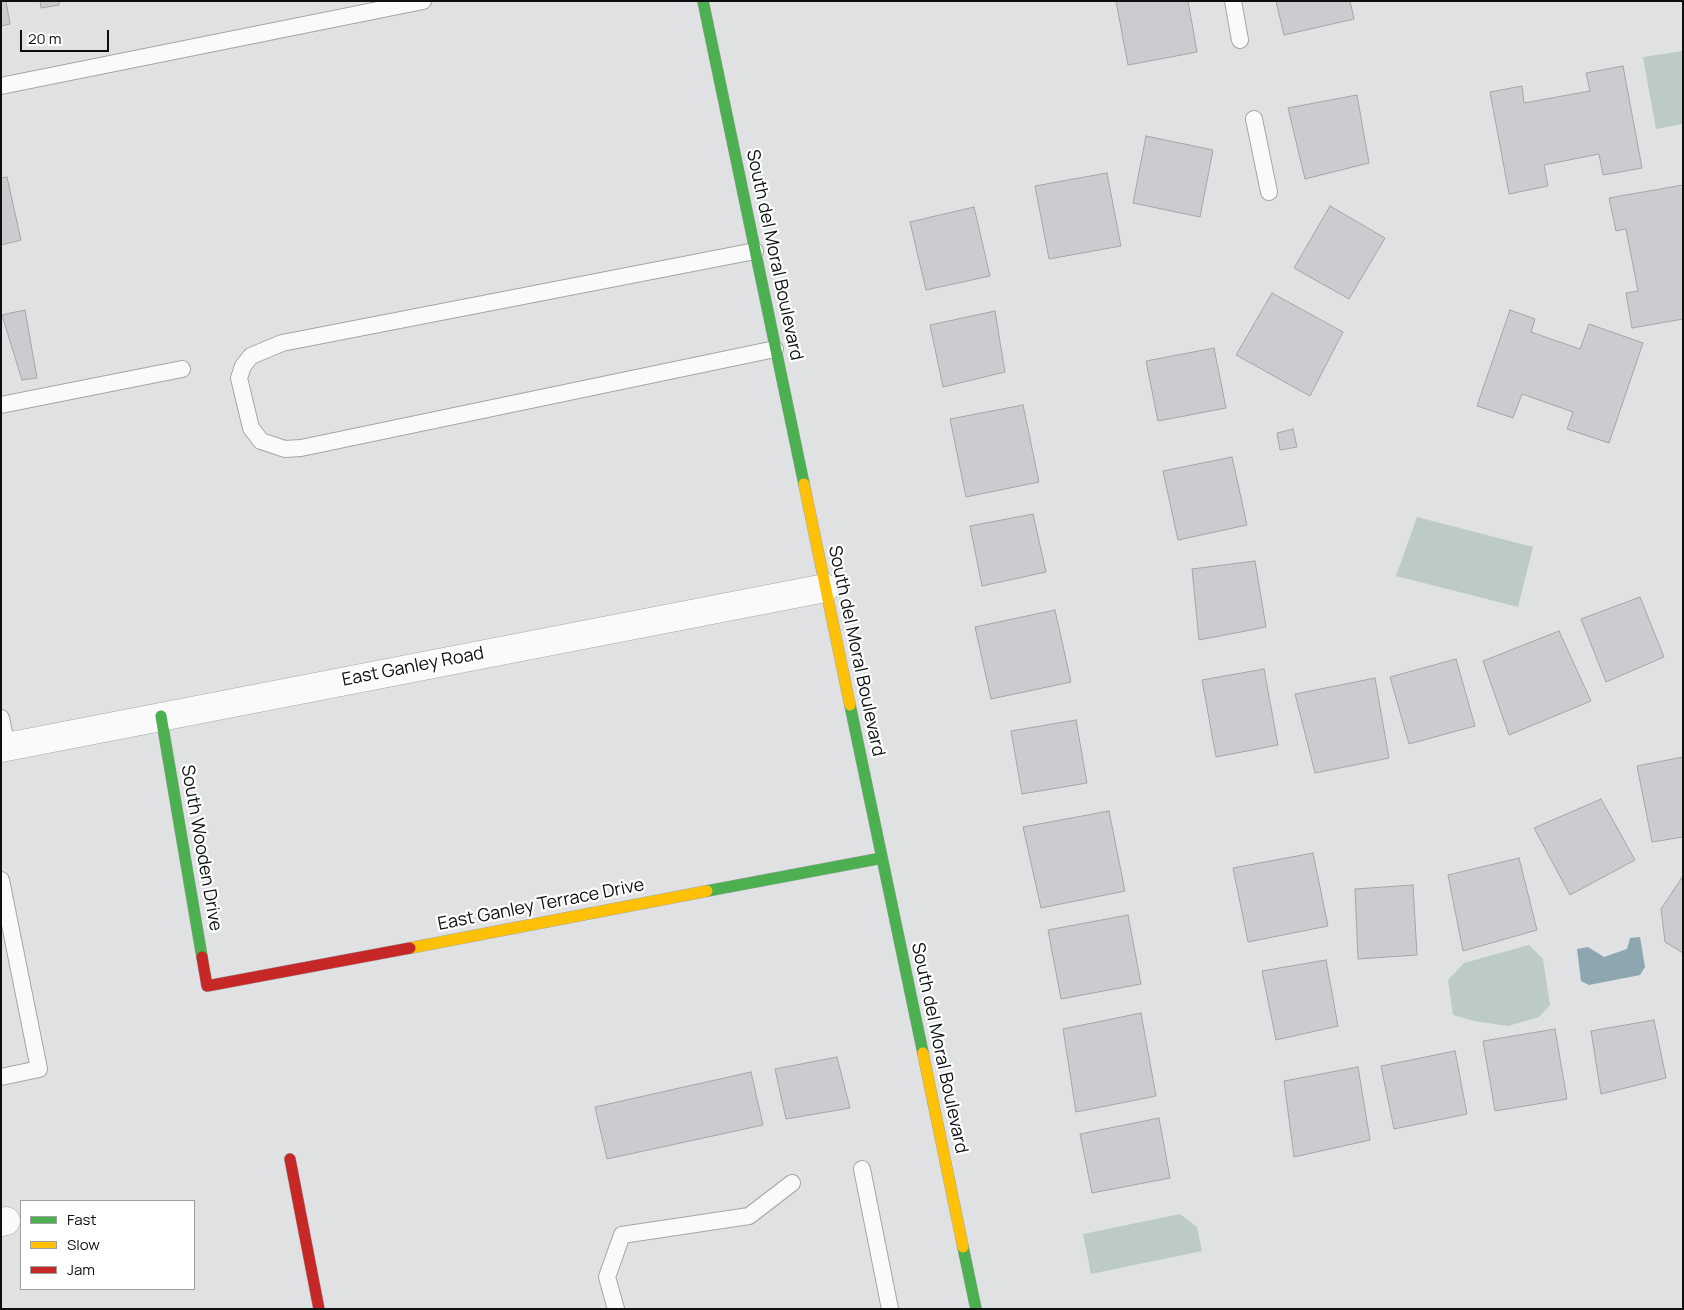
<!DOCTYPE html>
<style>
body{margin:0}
#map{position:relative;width:1684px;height:1310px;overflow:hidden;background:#dfe1e3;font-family:Manrope,sans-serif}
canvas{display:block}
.frame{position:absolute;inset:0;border:2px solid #0d0f10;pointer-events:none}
.legend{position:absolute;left:20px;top:1200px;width:175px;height:90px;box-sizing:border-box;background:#fff;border:1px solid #9e9f9f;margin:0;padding:6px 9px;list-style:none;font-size:15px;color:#0d0f10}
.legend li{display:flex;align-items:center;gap:10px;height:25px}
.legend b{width:25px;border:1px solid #9e9f9f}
.scale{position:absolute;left:20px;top:30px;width:89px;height:22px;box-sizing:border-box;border:2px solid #0d0f10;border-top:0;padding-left:6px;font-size:15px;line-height:18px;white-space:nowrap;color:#0d0f10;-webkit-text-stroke:4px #fff;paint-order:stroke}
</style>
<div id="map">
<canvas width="1684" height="1310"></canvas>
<div class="frame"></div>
<ul class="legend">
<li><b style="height:6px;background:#4caf50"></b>Fast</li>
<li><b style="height:6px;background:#ffc107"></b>Slow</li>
<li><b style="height:6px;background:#c62828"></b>Jam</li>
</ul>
<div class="scale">20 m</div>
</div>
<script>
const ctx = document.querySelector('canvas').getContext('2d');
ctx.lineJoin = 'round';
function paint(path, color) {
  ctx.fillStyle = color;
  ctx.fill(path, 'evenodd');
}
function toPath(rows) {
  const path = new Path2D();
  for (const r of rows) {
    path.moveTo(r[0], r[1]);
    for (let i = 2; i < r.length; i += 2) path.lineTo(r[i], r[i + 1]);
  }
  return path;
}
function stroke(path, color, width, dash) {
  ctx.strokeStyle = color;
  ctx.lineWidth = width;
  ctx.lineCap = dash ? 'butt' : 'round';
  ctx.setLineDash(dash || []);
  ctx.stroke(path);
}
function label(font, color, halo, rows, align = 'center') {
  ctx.font = font + ' Manrope,sans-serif';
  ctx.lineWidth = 4.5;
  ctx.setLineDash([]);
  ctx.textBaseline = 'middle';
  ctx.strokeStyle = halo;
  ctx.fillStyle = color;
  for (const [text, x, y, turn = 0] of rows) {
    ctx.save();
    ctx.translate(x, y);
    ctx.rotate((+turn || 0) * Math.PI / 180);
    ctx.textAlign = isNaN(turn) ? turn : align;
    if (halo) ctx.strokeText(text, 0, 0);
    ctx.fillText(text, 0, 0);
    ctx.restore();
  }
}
paint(toPath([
 [1683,51,1683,124,1656,129,1643,57],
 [1417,517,1533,547,1518,607,1396,576],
 [1529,945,1543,959,1550,1005,1539,1017,1508,1026,1474,1021,1453,1015,1448,980,1464,963],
 [1180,1214,1197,1227,1202,1251,1091,1274,1083,1234]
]), '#bcccc4');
paint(toPath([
 [1640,937,1645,967,1640,975,1589,985,1581,981,1577,949,1588,947,1604,957,1627,949,1630,938]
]), '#8ea6af');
const building = toPath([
 [1,1,6,1,10,24,1,26,1,1],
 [40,1,59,1,59,5,41,8,40,1],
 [1116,1,1188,1,1197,52,1128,65,1116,1],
 [1276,1,1350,1,1354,19,1284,35,1276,1],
 [1623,66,1642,168,1603,175,1599,154,1544,165,1548,186,1509,194,1490,92,1522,86,1524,103,1590,91,1586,73,1623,66],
 [1357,95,1369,163,1305,179,1288,108,1357,95],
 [1146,136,1213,150,1200,217,1133,203,1146,136],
 [1107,173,1121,246,1049,259,1035,186,1107,173],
 [7,177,21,240,1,245,1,178,7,177],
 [1683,185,1683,319,1632,328,1626,293,1638,291,1626,229,1616,231,1609,198,1683,185],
 [1330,206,1385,238,1349,299,1294,268,1330,206],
 [974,207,990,276,926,290,910,222,974,207],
 [1272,293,1343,332,1310,396,1236,355,1272,293],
 [25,310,37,378,22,380,2,315,25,310],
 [1510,310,1535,319,1531,332,1580,349,1589,324,1643,343,1609,443,1567,429,1573,412,1522,394,1513,418,1477,406,1510,310],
 [995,311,1005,372,943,387,930,325,995,311],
 [1214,348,1226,408,1158,421,1146,361,1214,348],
 [1023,405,1039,482,966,497,950,419,1023,405],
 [1293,429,1297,447,1280,450,1277,433,1293,429],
 [1232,457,1247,525,1178,540,1163,471,1232,457],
 [1033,514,1046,572,982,586,970,526,1033,514],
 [1255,561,1266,627,1199,640,1192,569,1255,561],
 [1640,597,1664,657,1606,682,1581,619,1640,597],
 [1055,610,1071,682,991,699,975,627,1055,610],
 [1559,631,1591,701,1509,735,1483,661,1559,631],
 [1456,659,1475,726,1409,744,1390,677,1456,659],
 [1264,669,1278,745,1216,757,1202,680,1264,669],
 [1375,678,1389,758,1315,773,1295,694,1375,678],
 [1076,720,1087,783,1022,794,1011,731,1076,720],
 [1683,757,1683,837,1652,842,1637,766,1683,757],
 [1601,799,1635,860,1570,895,1534,828,1601,799],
 [1109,811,1125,891,1041,908,1023,827,1109,811],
 [1313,853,1328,926,1248,942,1233,868,1313,853],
 [1519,858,1537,930,1463,951,1448,875,1519,858],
 [1683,876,1683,953,1665,942,1661,909,1683,876],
 [1413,885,1417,955,1358,959,1355,889,1413,885],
 [1128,915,1141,984,1061,999,1048,930,1128,915],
 [1326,960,1338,1026,1276,1040,1262,971,1326,960],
 [1141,1013,1156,1096,1076,1112,1063,1029,1141,1013],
 [1654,1020,1666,1078,1601,1094,1591,1031,1654,1020],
 [1555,1029,1567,1099,1495,1111,1483,1041,1555,1029],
 [1455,1051,1467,1114,1394,1129,1381,1066,1455,1051],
 [837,1057,850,1108,786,1119,775,1069,837,1057],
 [1358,1067,1370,1140,1294,1157,1284,1081,1358,1067],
 [751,1072,763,1125,607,1159,595,1107,751,1072],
 [1159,1118,1170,1178,1092,1193,1080,1134,1159,1118]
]);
paint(building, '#cdcad0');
stroke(building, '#a5a6a8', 1);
const lane = toPath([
 [1233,1,1240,40],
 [1,86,423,1],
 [1254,119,1269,192],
 [755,251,282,343,251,356,243,366,239,378,251,428,261,441,285,449,301,448,775,349],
 [1,405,182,369],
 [1,718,7,747],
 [1,880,39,1069,1,1077],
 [862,1169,890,1309],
 [616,1309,607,1277,622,1235,749,1216,792,1183]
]);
const street = toPath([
 [1,748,825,588],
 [1,1222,6,1221]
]);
const fast = toPath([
 [703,1,804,484],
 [850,705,923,1053],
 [161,716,202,957],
 [707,891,882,858],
 [963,1247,976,1309]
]);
const slow = toPath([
 [804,484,850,705],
 [410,948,707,891],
 [923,1053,963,1247]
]);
const jam = toPath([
 [202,957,207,986,410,948],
 [290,1159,319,1309]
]);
stroke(lane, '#a5a6a8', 18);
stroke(street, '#a5a6a8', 29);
stroke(fast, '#a5a6a8', 12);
stroke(slow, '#a5a6a8', 12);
stroke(jam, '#a5a6a8', 12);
stroke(lane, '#fafafb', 16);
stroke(street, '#fafafb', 28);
stroke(fast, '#4caf50', 11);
stroke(slow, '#ffc107', 11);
stroke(jam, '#c62828', 11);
label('18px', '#0d0f10', '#fff', [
 ["South del Moral Boulevard",774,255,78],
 ["South del Moral Boulevard",856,651,78],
 ["East Ganley Road",413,667,-11],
 ["South Wooden Drive",201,848,80],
 ["East Ganley Terrace Drive",541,905,-11],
 ["South del Moral Boulevard",939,1048,78]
]);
</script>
